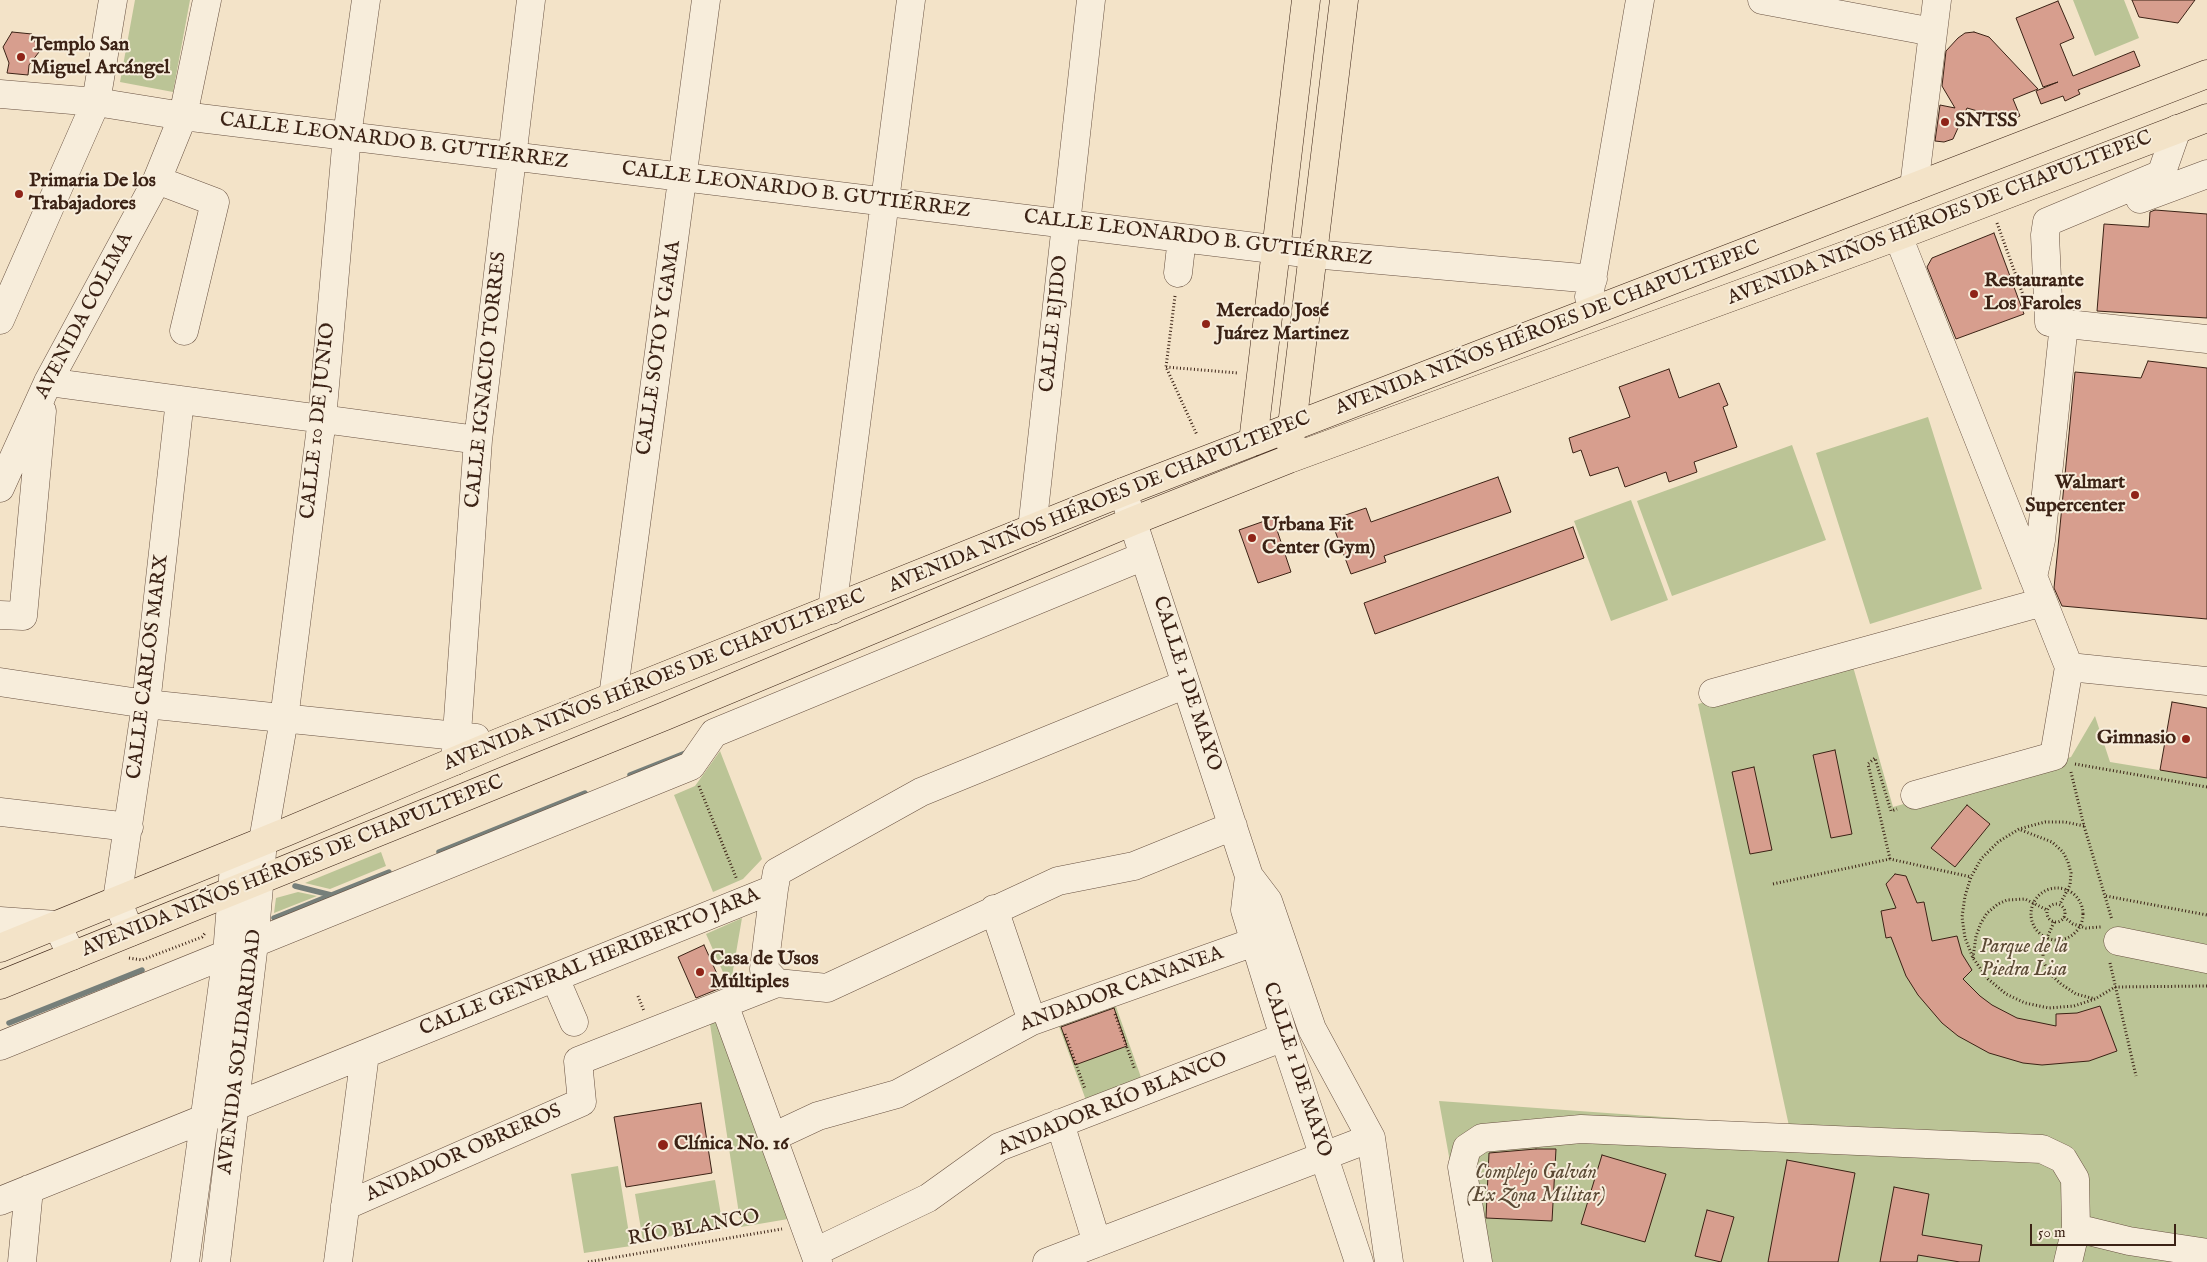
<!DOCTYPE html>
<meta charset="utf-8">
<style>
body{margin:0}
#map{position:relative;width:2207px;height:1262px;overflow:hidden;background:#f3e3c8;font-family:"IM FELL English",serif}
canvas{display:block}
.scale{position:absolute;left:2030px;top:1224px;width:146px;height:22px;box-sizing:border-box;border:2px solid #3b2215;border-top:0;padding-left:6px;font-size:15px;line-height:18px;white-space:nowrap;color:#3b2215;-webkit-text-stroke:4px #f7eddb;paint-order:stroke}
</style>
<div id="map">
<canvas width="2207" height="1262"></canvas>
<div class="scale">50 m</div>
</div>
<script>
const ctx = document.querySelector('canvas').getContext('2d');
ctx.lineJoin = 'round';
function paint(path, color) {
  ctx.fillStyle = color;
  ctx.fill(path, 'evenodd');
}
function toPath(rows) {
  const path = new Path2D();
  for (const r of rows) {
    if (r.length === 3) {
      path.moveTo(r[0] + r[2], r[1]);
      path.arc(r[0], r[1], r[2], 0, 2 * Math.PI);
      continue;
    }
    path.moveTo(r[0], r[1]);
    for (let i = 2; i < r.length; i += 2) path.lineTo(r[i], r[i + 1]);
  }
  return path;
}
function stroke(path, color, width, dash) {
  ctx.strokeStyle = color;
  ctx.lineWidth = width;
  ctx.lineCap = dash ? 'butt' : 'round';
  ctx.setLineDash(dash || []);
  ctx.stroke(path);
}
function label(font, color, halo, rows, align = 'center') {
  ctx.font = font + ' "IM FELL English",serif';
  ctx.lineWidth = 4;
  ctx.setLineDash([]);
  ctx.textBaseline = 'middle';
  ctx.strokeStyle = halo;
  ctx.fillStyle = color;
  for (const [text, x, y, turn = 0] of rows) {
    ctx.save();
    ctx.translate(x, y);
    ctx.rotate((+turn || 0) * Math.PI / 180);
    ctx.textAlign = isNaN(turn) ? turn : align;
    if (halo) ctx.strokeText(text, 0, 0);
    ctx.fillText(text, 0, 0);
    ctx.restore();
  }
}
paint(toPath([
 [135,0,190,0,173,92,120,82],
 [2073,0,2124,0,2139,38,2095,56],
 [1928,417,1982,589,1870,624,1816,453],
 [1792,445,1826,540,1672,596,1637,501],
 [1631,500,1668,600,1611,621,1574,521],
 [1852,663,1893,807,2071,757,2095,716,2110,762,2207,778,2207,1262,1468,1262,1439,1101,1789,1126,1698,704],
 [720,751,762,859,743,879,713,892,674,795,695,786],
 [381,852,386,866,330,889,305,883],
 [298,892,317,896,274,913,276,898],
 [742,918,730,988,706,934],
 [1114,1001,1143,1083,1087,1103,1057,1021],
 [723,1019,794,1218,741,1227,710,1024],
 [618,1166,631,1246,584,1253,571,1174],
 [715,1180,723,1227,643,1241,635,1194]
]), '#bbc496');
stroke(toPath([
 [630,775,688,752],
 [439,852,585,793],
 [295,886,331,895],
 [274,918,389,872],
 [9,1023,142,970]
]), '#767f7a', 5.5);
const building = toPath([
 [2132,0,2195,0,2178,23,2139,17,2132,0],
 [2058,1,2074,38,2060,44,2073,76,2134,51,2140,66,2078,90,2080,94,2065,101,2063,96,2041,104,2036,91,2058,82,2043,87,2016,18,2058,1],
 [12,32,32,34,39,52,29,65,28,75,7,73,9,63,3,47,12,32],
 [1974,32,1989,37,2038,89,2013,99,2020,116,1999,125,1995,116,1967,108,1953,139,1944,142,1935,141,1940,105,1955,108,1942,86,1946,51,1958,38,1965,33,1974,32],
 [2155,210,2207,214,2207,318,2097,311,2104,224,2149,227,2150,212,2155,210],
 [1994,233,2024,314,1956,339,1927,267,1932,258,1994,233],
 [2148,361,2207,368,2207,619,2062,606,2054,588,2075,372,2141,378,2148,361],
 [1669,369,1679,398,1719,383,1728,405,1723,407,1737,447,1694,462,1697,472,1669,482,1666,472,1625,487,1618,467,1590,476,1581,450,1573,453,1569,438,1630,417,1619,387,1669,369],
 [1498,477,1511,512,1384,556,1386,562,1351,574,1331,520,1366,508,1371,522,1498,477],
 [1273,518,1291,572,1258,583,1239,530,1273,518],
 [1573,527,1584,558,1375,634,1364,603,1573,527],
 [2172,702,2207,708,2207,778,2160,770,2172,702],
 [1835,750,1852,834,1831,838,1813,755,1835,750],
 [1754,767,1772,850,1750,854,1732,772,1754,767],
 [1967,805,1990,824,1955,867,1931,848,1967,805],
 [1895,874,1906,876,1917,903,1924,902,1932,941,1957,936,1962,954,1972,970,1963,979,1980,996,1992,1005,2017,1018,2056,1026,2056,1014,2077,1013,2100,1006,2117,1051,2089,1061,2042,1065,2023,1063,1989,1053,1958,1036,1942,1023,1918,995,1906,976,1891,937,1886,938,1881,911,1896,908,1886,884,1895,874],
 [704,945,723,987,696,998,678,957,704,945],
 [1114,1008,1127,1046,1075,1065,1061,1027,1114,1008],
 [701,1103,712,1173,626,1187,614,1117,701,1103],
 [1536,1149,1556,1149,1552,1221,1486,1218,1489,1153,1536,1149],
 [1602,1155,1666,1174,1645,1242,1581,1224,1602,1155],
 [1787,1160,1855,1173,1838,1262,1768,1262,1787,1160],
 [1894,1187,1929,1194,1922,1235,1982,1245,1979,1262,1960,1262,1918,1255,1917,1262,1880,1262,1894,1187],
 [1707,1210,1734,1217,1721,1262,1695,1256,1707,1210]
]);
paint(building, '#d79e8e');
stroke(building, '#3b2215', 1);
const minor = toPath([
 [1762,0,1933,32],
 [0,94,96,102,183,116,1313,254,1593,279],
 [2177,129,2162,172,2157,176,2047,222,2045,235,2049,322,2207,339],
 [157,180,215,202,184,331],
 [1914,187,1937,0],
 [2140,199,2207,174],
 [1898,236,2069,667],
 [1178,273,1182,238],
 [1589,297,1640,0],
 [0,320,96,102,113,0],
 [48,382,478,440],
 [0,488,48,382,157,180,183,116,207,0],
 [1123,492,1249,876,1268,901,1312,1029,1371,1138,1389,1262],
 [1032,529,1091,0],
 [2033,577,2041,540,2064,324],
 [832,610,911,0],
 [0,615,23,616,42,411],
 [2069,667,2207,681],
 [0,682,146,704,476,738],
 [1713,693,2043,602],
 [613,697,706,0],
 [455,761,478,440,531,0],
 [1915,795,2054,756,2069,667],
 [0,812,129,827],
 [1249,876,1245,910,1284,1037,1359,1262],
 [774,889,764,969,777,983],
 [994,909,1032,1021],
 [0,921,57,925,72,956],
 [130,932,117,900,146,704,180,400],
 [2118,941,2207,959],
 [555,978,574,1022],
 [724,1004,818,1262],
 [0,1046,691,766,714,733,1144,556],
 [1060,1123,1097,1243],
 [773,1137,818,1116,897,1094,1032,1021,1254,942],
 [0,1201,774,889,777,872,921,792,1186,684],
 [345,1206,582,1102,578,1061,777,983,827,988,1058,881,1134,866,1233,826],
 [815,1252,928,1198,999,1147,1284,1037],
 [22,1262,29,1189],
 [185,1262,227,954,235,853],
 [216,1262,254,943,263,841,284,719,322,419,347,136,366,0],
 [338,1262,365,1054],
 [1047,1262,1371,1138],
 [1478,1262,1462,1167,1467,1148,1482,1138,1581,1129,2042,1149,2063,1159,2075,1179,2076,1228],
 [2068,1262,2076,1228,2129,1241,2207,1253]
]);
const major = toPath([
 [1253,442,1306,0],
 [1290,442,1344,0],
 [0,948,286,832,500,742,1123,492,2207,74],
 [0,985,665,716,1133,521,1289,459,1898,236,2207,118]
]);
stroke(minor, '#695242', 29);
stroke(major, '#3b2215', 29);
stroke(toPath([
 [1997,223,2023,295],
 [1175,296,1166,367,1197,435],
 [1166,367,1238,373],
 [2075,764,2207,787],
 [2071,772,2084,826,2112,920],
 [699,786,737,880],
 [2084,826,2065,822,2045,822,2019,829,1998,842,1981,859,1971,877,1965,896,1962,917,1965,938,1973,958,1988,979,2006,994,2025,1003,2049,1008,2074,1006,2095,999,2115,987,2207,986],
 [2021,830,2052,842,2063,852,2068,862,2071,873,2070,885,2060,904],
 [1890,859,1868,764,1875,758,1891,811,1897,809],
 [1773,884,1890,859,1971,877],
 [2057,914,26],
 [2106,896,2207,915],
 [2056,913,9],
 [2064,917,2073,924,2086,928,2101,927],
 [2054,922,2043,947,2043,961,2049,973,2061,984,2076,994,2095,999],
 [129,958,142,960,202,937,206,932],
 [1973,958,1976,936,1981,923,1987,913,1998,904,2007,900,2025,899,2047,910],
 [2110,963,2136,1076],
 [638,996,644,1011],
 [1115,1014,1135,1070],
 [1065,1034,1085,1089],
 [588,1262,782,1229]
]), '#3b2215', 3, [1, 2.5]);
stroke(minor, '#f7eddb', 28);
stroke(major, '#f3e3c8', 28);
for (const [x, y, r, color] of [
 [21,57,5,"#8f2418"],
 [1945,122,5,"#8f2418"],
 [19,194,5,"#8f2418"],
 [1974,294,5,"#8f2418"],
 [1206,324,5,"#8f2418"],
 [2135,495,5,"#8f2418"],
 [1252,538,5,"#8f2418"],
 [2186,739,5,"#8f2418"],
 [700,972,5,"#8f2418"],
 [663,1145,6,"#8f2418"]
]) {
  const dot = new Path2D();
  dot.arc(x, y, r, 0, 2 * Math.PI);
  ctx.fillStyle = color;
  ctx.fill(dot);
  stroke(dot, '#f7eddb', 2);
}
label('bold 20px', '#3b2215', '#f7eddb', [
 ["Templo San",31,46],
 ["Miguel Arcángel",31,69],
 ["SNTSS",1955,122],
 ["Primaria De los",29,182],
 ["Trabajadores",29,205],
 ["Restaurante",1984,282],
 ["Los Faroles",1984,305],
 ["Mercado José",1216,312],
 ["Juárez Martinez",1216,335],
 ["Walmart",2125,484,"right"],
 ["Supercenter",2125,507,"right"],
 ["Urbana Fit",1262,526],
 ["Center (Gym)",1262,549],
 ["Gimnasio",2176,739,"right"],
 ["Casa de Usos",710,960],
 ["Múltiples",710,983],
 ["Clínica No. 16",674,1145]
], 'left');
label('20px', '#3b2215', '#f7eddb', [
 ["CALLE LEONARDO B. GUTIÉRREZ",394,142,7],
 ["CALLE LEONARDO B. GUTIÉRREZ",796,191,7],
 ["AVENIDA NIÑOS HÉROES DE CHAPULTEPEC",1940,219,-21],
 ["CALLE LEONARDO B. GUTIÉRREZ",1198,239,7],
 ["AVENIDA COLIMA",85,316,-62],
 ["CALLE EJIDO",1055,324,-84],
 ["AVENIDA NIÑOS HÉROES DE CHAPULTEPEC",1548,329,-21],
 ["CALLE SOTO Y GAMA",660,348,-82],
 ["CALLE IGNACIO TORRES",487,380,-84],
 ["CALLE 10 DE JUNIO",319,421,-84],
 ["AVENIDA NIÑOS HÉROES DE CHAPULTEPEC",1100,503,-22],
 ["CALLE CARLOS MARX",149,667,-83],
 ["AVENIDA NIÑOS HÉROES DE CHAPULTEPEC",655,681,-22],
 ["CALLE 1 DE MAYO",1186,684,72],
 ["AVENIDA NIÑOS HÉROES DE CHAPULTEPEC",293,867,-22],
 ["CALLE GENERAL HERIBERTO JARA",590,963,-22],
 ["ANDADOR CANANEA",1122,990,-20],
 ["AVENIDA SOLIDARIDAD",241,1052,-83],
 ["CALLE 1 DE MAYO",1296,1070,72],
 ["ANDADOR RÍO BLANCO",1113,1105,-22],
 ["ANDADOR OBREROS",464,1154,-24],
 ["RÍO BLANCO",694,1229,-10]
]);
label('italic 20px', '#5b4a35', '#f7eddb', [
 ["Parque de la",2024,948],
 ["Piedra Lisa",2024,971],
 ["Complejo Galván",1536,1174],
 ["(Ex Zona Militar)",1536,1197]
]);
</script>
